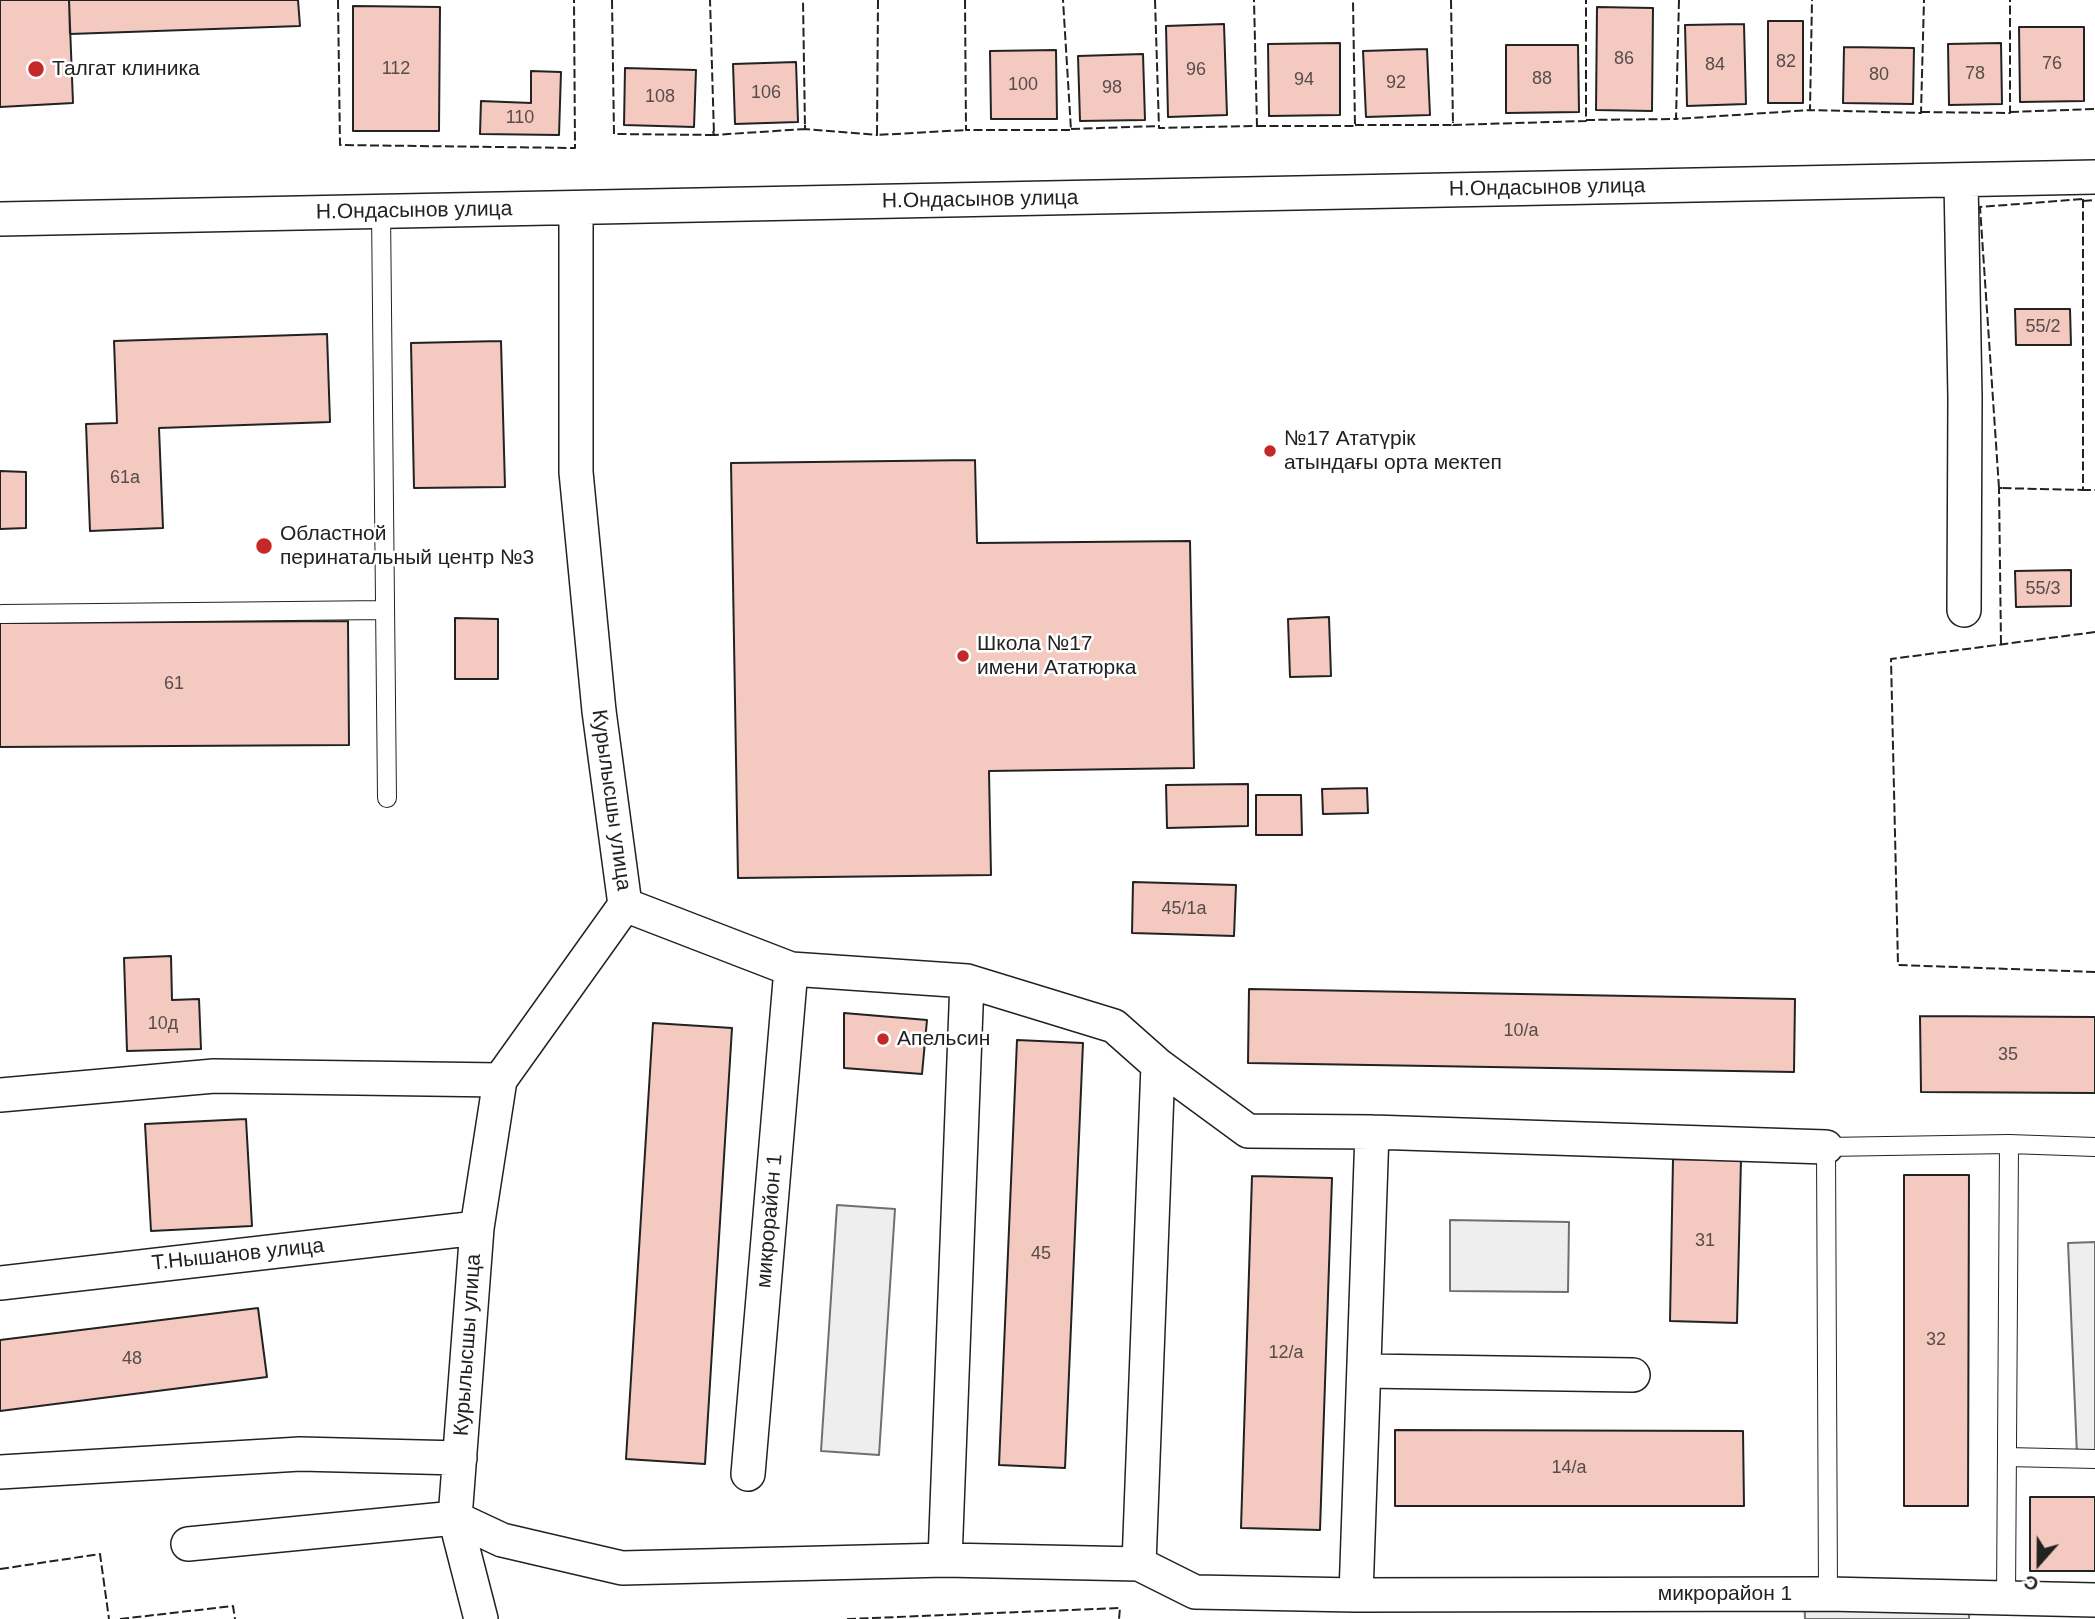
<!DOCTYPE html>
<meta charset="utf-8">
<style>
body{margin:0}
#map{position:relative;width:2095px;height:1619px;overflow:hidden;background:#fff;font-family:Arial,sans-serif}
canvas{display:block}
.north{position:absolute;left:2004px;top:1528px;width:70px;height:70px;-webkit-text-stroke:5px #fff;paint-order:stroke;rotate:201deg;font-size:19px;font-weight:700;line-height:28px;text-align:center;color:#222}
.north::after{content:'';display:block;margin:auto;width:24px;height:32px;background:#222;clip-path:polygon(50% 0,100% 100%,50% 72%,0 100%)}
</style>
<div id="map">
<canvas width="2095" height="1619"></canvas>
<div class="north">С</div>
</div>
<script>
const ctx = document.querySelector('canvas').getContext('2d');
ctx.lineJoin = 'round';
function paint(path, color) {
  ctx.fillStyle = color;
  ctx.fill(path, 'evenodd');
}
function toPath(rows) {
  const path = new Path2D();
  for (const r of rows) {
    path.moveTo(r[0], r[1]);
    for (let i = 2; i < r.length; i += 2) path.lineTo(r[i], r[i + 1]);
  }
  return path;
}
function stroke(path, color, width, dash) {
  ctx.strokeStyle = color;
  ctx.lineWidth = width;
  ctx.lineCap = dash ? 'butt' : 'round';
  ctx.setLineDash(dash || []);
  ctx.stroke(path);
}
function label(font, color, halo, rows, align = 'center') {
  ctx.font = font + ' Arial,sans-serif';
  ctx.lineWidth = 5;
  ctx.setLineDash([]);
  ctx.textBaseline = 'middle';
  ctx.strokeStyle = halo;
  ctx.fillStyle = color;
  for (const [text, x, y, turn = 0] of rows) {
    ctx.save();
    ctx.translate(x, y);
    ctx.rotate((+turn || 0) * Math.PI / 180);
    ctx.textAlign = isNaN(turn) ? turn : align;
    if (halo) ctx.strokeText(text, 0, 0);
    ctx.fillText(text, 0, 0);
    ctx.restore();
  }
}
const green = toPath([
 [837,1205,895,1209,879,1455,821,1451,837,1205],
 [1450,1220,1569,1222,1568,1292,1450,1291,1450,1220],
 [2095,1242,2095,1454,2077,1455,2068,1243,2095,1242]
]);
paint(green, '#eee');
stroke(green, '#6f6f6f', 2);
const parking = toPath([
 [1804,1594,1970,1597,1969,1619,1805,1619,1804,1594]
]);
paint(parking, '#ededed');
stroke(parking, '#6f6f6f', 2);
const building = toPath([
 [0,0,69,0,73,103,0,107,0,0],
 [69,0,298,0,300,26,70,34,69,0],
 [353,6,440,7,439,131,353,131,353,6],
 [1597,7,1653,8,1652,111,1596,110,1597,7],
 [1768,21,1803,21,1803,103,1768,103,1768,21],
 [1224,24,1227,115,1168,117,1166,26,1224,24],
 [1744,24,1746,104,1687,106,1685,25,1744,24],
 [2019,27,2084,27,2084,101,2020,102,2019,27],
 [1340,43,1340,115,1269,116,1268,44,1340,43],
 [2001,43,2002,104,1949,105,1948,44,2001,43],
 [1506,45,1578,45,1579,112,1506,113,1506,45],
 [1844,47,1914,48,1913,104,1843,103,1844,47],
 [1427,49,1430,115,1366,117,1363,51,1427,49],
 [1056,50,1057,119,991,119,990,51,1056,50],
 [1143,54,1145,120,1080,121,1078,56,1143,54],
 [796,62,798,122,735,124,733,64,796,62],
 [625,68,696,70,694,127,624,125,625,68],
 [531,71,561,72,559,135,480,134,481,101,531,103,531,71],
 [2015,309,2070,309,2071,345,2016,345,2015,309],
 [327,334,330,422,159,428,163,528,90,531,86,424,117,423,114,341,327,334],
 [501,341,505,487,414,488,411,343,501,341],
 [975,460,977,543,1190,541,1194,768,989,771,991,875,738,878,731,463,975,460],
 [0,471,26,472,26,528,0,529,0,471],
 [2071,570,2071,606,2016,607,2015,571,2071,570],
 [1329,617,1331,676,1290,677,1288,619,1329,617],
 [455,618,498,619,498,679,455,679,455,618],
 [348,621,349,745,0,747,0,623,348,621],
 [1248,784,1248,826,1167,828,1166,785,1248,784],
 [1367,788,1368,813,1323,814,1322,789,1367,788],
 [1256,795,1301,795,1302,835,1256,835,1256,795],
 [1133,882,1236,885,1234,936,1132,933,1133,882],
 [171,956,172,1000,199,999,201,1049,127,1051,124,958,171,956],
 [1249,989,1795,999,1794,1072,1248,1063,1249,989],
 [844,1013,927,1020,922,1074,844,1068,844,1013],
 [1920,1016,2095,1017,2095,1093,1921,1092,1920,1016],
 [653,1023,732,1028,705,1464,626,1459,653,1023],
 [1017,1040,1083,1043,1065,1468,999,1465,1017,1040],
 [246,1119,252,1226,151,1231,145,1124,246,1119],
 [1673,1159,1741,1160,1737,1323,1670,1321,1673,1159],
 [1904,1175,1969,1175,1968,1506,1904,1506,1904,1175],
 [1252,1176,1332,1178,1320,1530,1241,1528,1252,1176],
 [258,1308,267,1377,0,1411,0,1340,258,1308],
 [1395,1430,1743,1431,1744,1506,1395,1506,1395,1430],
 [2030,1497,2095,1497,2095,1571,2030,1571,2030,1497]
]);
paint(building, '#f3c9c0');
stroke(building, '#222', 2);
const service = toPath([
 [381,211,387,798],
 [2,614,385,610],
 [2007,1457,2095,1459],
 [1828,1594,1826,1147,2009,1144,2095,1147],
 [2006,1598,2009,1144]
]);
const minor = toPath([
 [1961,180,1965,398,1964,610],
 [0,219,2095,177],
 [625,905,791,969,748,1474],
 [791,969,967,981,1114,1026,1158,1065,1139,1564],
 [1158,1065,1248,1131,1372,1132,1826,1147],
 [0,1095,214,1076,500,1080],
 [0,1283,477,1228],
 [1365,1371,1633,1375],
 [0,1472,300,1454,460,1458],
 [188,1544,455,1518,502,1540,622,1568,945,1560,1139,1564,1195,1592,1356,1595,1828,1594,2095,1600],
 [945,1560,967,981],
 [1356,1595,1372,1132],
 [481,1619,455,1518,477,1228,500,1080,625,905,599,711,576,472,576,208]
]);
stroke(service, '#222', 20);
stroke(minor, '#222', 36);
stroke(service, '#fff', 18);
stroke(minor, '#fff', 33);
stroke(toPath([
 [338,0,340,145,575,148,574,0],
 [612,0,614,134,714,135,710,0],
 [878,0,877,135,966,130,966,127],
 [965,0,966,130,1071,130,1063,0],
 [1155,0,1159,128,1257,126,1254,0],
 [1451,0,1453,125,1586,121,1586,0],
 [1679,0,1676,119,1810,110,1812,0],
 [1810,106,1810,110,1921,113,1924,0],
 [1921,112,2010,113,2010,0],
 [2010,112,2095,109],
 [1586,120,1676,119,1676,115],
 [805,125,805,129,877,135,877,133],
 [1355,125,1453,125,1453,122],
 [1257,126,1355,126,1353,0],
 [1071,129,1159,126],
 [713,131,714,135,805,129,803,0],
 [2083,199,2083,490,1999,488,1980,207,2083,199],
 [2083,201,2095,200],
 [2082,490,2095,490],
 [2095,632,1891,659,1898,965,2095,972],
 [2001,644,1999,488,2002,488],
 [0,1569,100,1554,109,1619],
 [120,1619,233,1606,235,1619],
 [847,1619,1120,1608,1119,1619]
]), '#222', 2, [9, 3.5]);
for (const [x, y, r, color] of [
 [36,69,9,"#c62828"],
 [1270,451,7,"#c62828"],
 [264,546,9,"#c62828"],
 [963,656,7,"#c62828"],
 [883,1039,7,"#c62828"]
]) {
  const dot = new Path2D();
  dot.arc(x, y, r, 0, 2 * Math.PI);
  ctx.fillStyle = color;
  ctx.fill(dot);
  stroke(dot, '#fff', 2.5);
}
label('18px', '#564c4a', null, [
 ["86",1624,59],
 ["82",1786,62],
 ["76",2052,64],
 ["84",1715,65],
 ["112",396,69],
 ["96",1196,70],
 ["78",1975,74],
 ["80",1879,75],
 ["88",1542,79],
 ["94",1304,80],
 ["92",1396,83],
 ["100",1023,85],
 ["98",1112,88],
 ["106",766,93],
 ["108",660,97],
 ["110",520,118],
 ["55/2",2043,327],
 ["61а",125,478],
 ["55/3",2043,589],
 ["61",174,684],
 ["45/1а",1184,909],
 ["10д",163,1024],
 ["10/а",1521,1031],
 ["35",2008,1055],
 ["31",1705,1241],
 ["45",1041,1254],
 ["32",1936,1340],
 ["12/а",1286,1353],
 ["48",132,1359],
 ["14/а",1569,1468]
]);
label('21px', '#222', '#fff', [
 ["Талгат клиника",52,69],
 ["№17 Ататүрік",1284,439],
 ["атындағы орта мектеп",1284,463],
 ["Областной",280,534],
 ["перинатальный центр №3",280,558],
 ["Школа №17",977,644],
 ["имени Ататюрка",977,668],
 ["Апельсин",897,1039]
], 'left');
label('21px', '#222', '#fff', [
 ["Н.Ондасынов улица",1547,188,-1],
 ["Н.Ондасынов улица",980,200,-1],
 ["Н.Ондасынов улица",414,211,-1],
 ["Курылысшы улица",611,800,82],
 ["микрорайон 1",770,1221,-85],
 ["Т.Нышанов улица",238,1255,-6],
 ["Курылысшы улица",468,1345,-86],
 ["микрорайон 1",1725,1594]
]);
</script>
